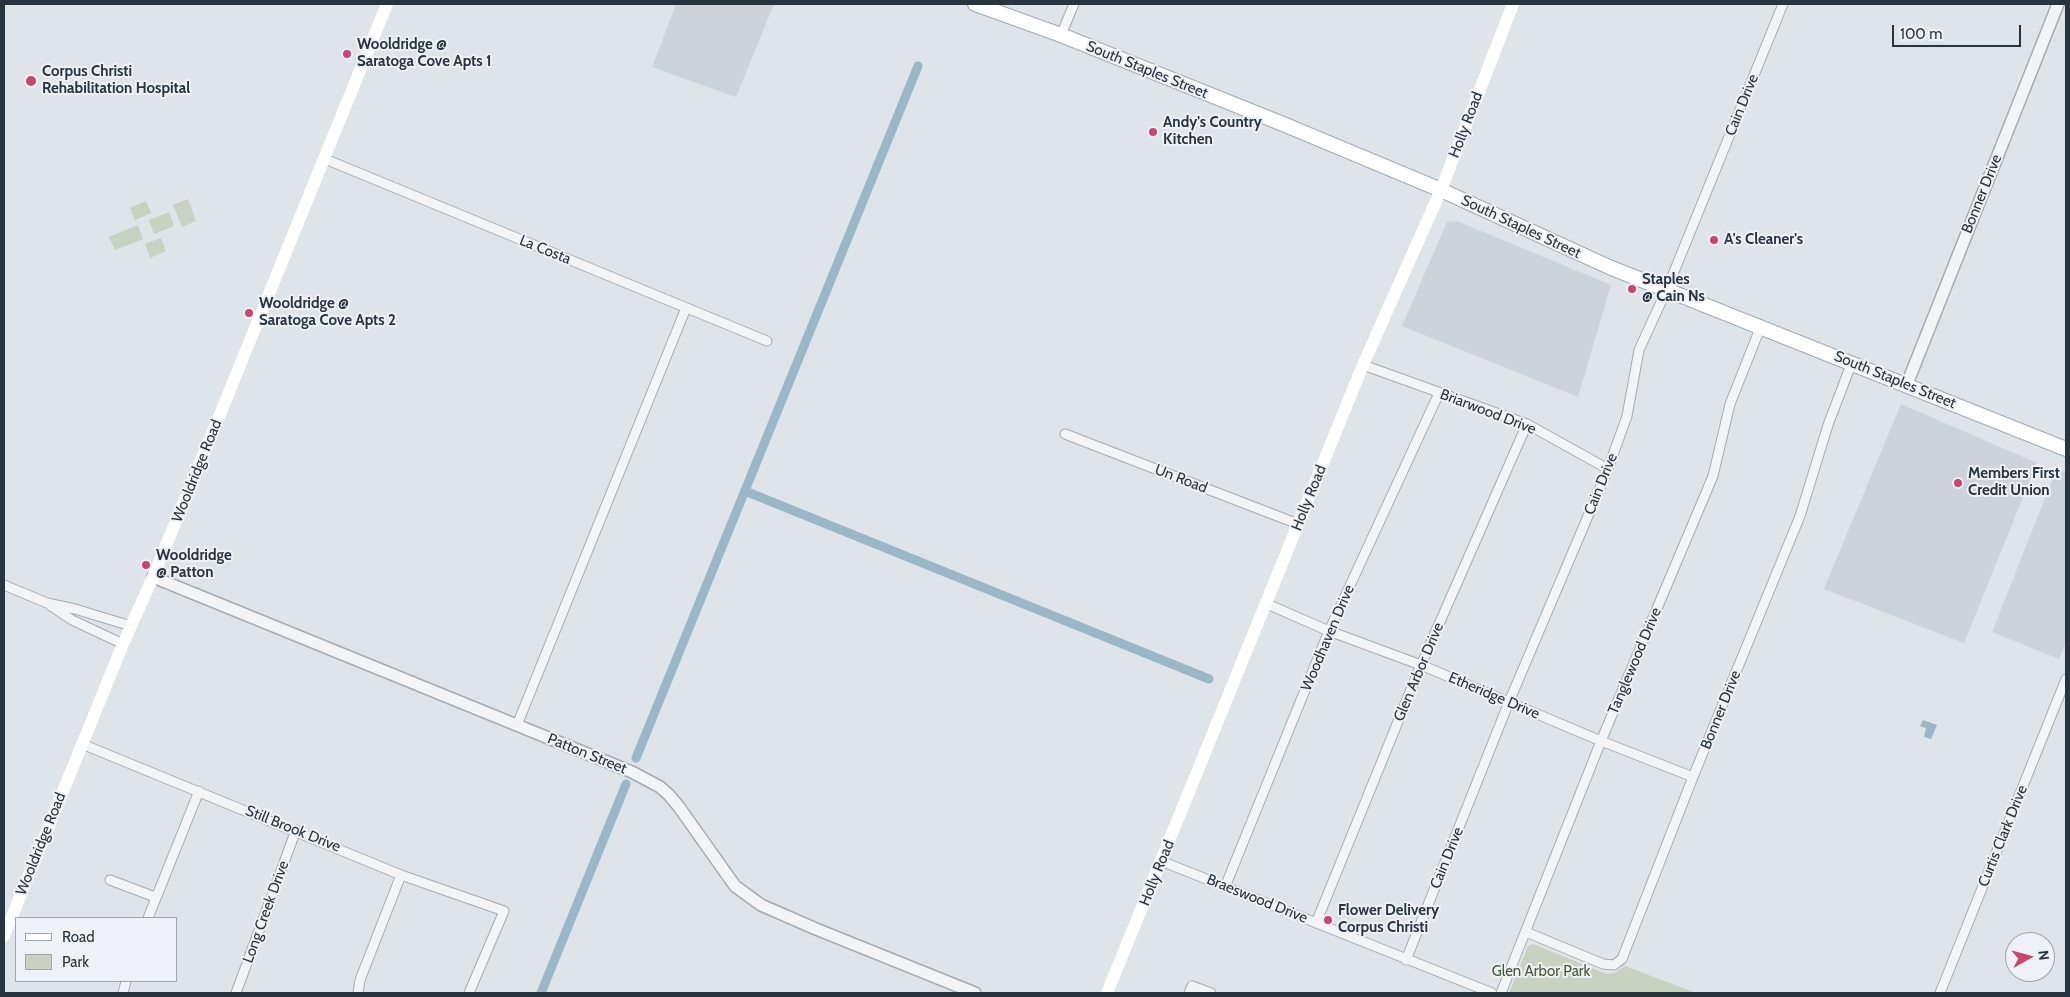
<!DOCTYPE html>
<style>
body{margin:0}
#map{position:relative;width:2070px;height:997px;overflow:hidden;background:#dfe4e8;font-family:Cabin,sans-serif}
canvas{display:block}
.frame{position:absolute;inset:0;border:5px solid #28343f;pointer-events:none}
.legend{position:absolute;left:15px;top:917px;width:162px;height:65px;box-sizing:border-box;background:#eef2f6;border:1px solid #9fa6ad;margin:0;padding:6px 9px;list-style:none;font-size:15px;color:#28343f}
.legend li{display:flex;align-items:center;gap:10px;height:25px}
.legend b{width:25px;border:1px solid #9fa6ad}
.north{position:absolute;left:2005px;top:932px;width:50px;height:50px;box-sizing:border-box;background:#eef2f6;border:1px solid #9fa6ad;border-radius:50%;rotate:83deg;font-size:14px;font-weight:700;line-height:20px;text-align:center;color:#28343f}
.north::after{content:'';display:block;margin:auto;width:18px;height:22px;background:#cb466e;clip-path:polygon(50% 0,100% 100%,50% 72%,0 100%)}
.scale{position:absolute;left:1892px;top:25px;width:129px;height:22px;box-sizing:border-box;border:2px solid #28343f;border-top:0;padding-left:6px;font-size:15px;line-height:18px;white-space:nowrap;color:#28343f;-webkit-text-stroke:4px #eef2f6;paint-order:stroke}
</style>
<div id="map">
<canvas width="2070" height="997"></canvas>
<div class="frame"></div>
<ul class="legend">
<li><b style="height:6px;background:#fff"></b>Road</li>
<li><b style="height:14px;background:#c7d2c0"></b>Park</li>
</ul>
<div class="north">N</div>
<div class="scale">100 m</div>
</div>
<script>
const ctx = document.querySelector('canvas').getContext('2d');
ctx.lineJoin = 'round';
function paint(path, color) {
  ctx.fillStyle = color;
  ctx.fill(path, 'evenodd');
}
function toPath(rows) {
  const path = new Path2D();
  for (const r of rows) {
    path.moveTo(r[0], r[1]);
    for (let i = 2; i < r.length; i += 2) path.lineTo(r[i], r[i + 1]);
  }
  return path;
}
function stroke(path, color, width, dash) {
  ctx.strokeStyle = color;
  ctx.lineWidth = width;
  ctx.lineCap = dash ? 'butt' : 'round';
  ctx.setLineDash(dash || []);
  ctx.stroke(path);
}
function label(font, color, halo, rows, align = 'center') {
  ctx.font = font + ' Cabin,sans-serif';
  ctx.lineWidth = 4;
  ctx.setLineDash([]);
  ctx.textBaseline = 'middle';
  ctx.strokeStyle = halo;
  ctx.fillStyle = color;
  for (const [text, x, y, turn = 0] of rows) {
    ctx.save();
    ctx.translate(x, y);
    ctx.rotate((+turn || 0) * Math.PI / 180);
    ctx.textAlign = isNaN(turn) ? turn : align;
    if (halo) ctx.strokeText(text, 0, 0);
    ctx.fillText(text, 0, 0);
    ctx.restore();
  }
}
paint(toPath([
 [676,4,774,4,736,97,652,67],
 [1457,221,1611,285,1578,397,1402,326,1447,222],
 [1901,404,2037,463,1964,643,1824,589],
 [2057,468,2066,472,2066,643,2059,659,1992,632]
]), '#cdd3da');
paint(toPath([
 [188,199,196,221,182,227,173,205],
 [146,201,151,213,135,220,130,208],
 [169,212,174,226,154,234,149,220],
 [138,225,143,239,115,250,109,237],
 [161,238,166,251,150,258,145,244],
 [1533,944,1607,974,1615,973,1625,966,1696,993,1509,993,1528,946]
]), '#c7d2c0');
paint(toPath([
 [1923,720,1937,725,1931,739,1924,737,1926,728,1920,726]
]), '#9ab7c7');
stroke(toPath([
 [745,491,1209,679],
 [636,758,918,66],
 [541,993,626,784]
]), '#9ab7c7', 9);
const minor = toPath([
 [1061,35,1074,4],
 [325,159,767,341],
 [1363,365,1527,424,1608,469],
 [1065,434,1298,524],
 [4,585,47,603,75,609,131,626],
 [1267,604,1329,631,1421,665,1601,741,1693,777],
 [51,606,72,620,123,644],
 [517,725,686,308],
 [82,744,401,875,504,911,469,993],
 [1161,861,1492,993],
 [110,880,155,897],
 [1225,887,1329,631,1439,393],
 [148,918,199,791],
 [1316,923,1421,665,1527,424],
 [1526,932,1603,964,1614,965,1622,959,1693,777,1800,516,1828,425,1852,362],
 [1406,960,1509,702,1608,469,1627,416,1639,350,1667,289,1783,4],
 [123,993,126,981],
 [236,993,296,830],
 [358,993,360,980,401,875],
 [1189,993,1192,986,1211,993],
 [1501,993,1601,741,1713,476,1730,404,1761,326],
 [1940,993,2066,679]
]);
const tertiary = toPath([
 [1907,384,2058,4],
 [153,577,632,772,660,787,669,795,679,807,735,886,761,905,816,929,975,993]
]);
const primary = toPath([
 [975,4,1061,35,1283,124,1441,190,1609,267,2066,449]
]);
stroke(minor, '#a4acb2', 11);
stroke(tertiary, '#a4acb2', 14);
stroke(primary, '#9eaab3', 16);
stroke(minor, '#f2f4f6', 9);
stroke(tertiary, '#f2f4f6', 11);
stroke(toPath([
 [4,936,123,644,153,577,214,429,387,4],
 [1107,993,1363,365,1441,190,1513,4]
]), '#fff', 12);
stroke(primary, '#fff', 14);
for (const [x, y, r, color] of [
 [347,54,5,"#cb466e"],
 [31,81,6,"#cb466e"],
 [1153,132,5,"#cb466e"],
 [1714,240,5,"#cb466e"],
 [1632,289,5,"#cb466e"],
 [249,313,5,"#cb466e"],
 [1958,483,5,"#cb466e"],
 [146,565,5,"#cb466e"],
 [1328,920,5,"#cb466e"]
]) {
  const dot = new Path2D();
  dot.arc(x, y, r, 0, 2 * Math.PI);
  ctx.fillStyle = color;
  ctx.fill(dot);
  stroke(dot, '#eef2f6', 2);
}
label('bold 15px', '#28343f', '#eef2f6', [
 ["Wooldridge @",357,45],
 ["Saratoga Cove Apts 1",357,62],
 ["Corpus Christi",42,72],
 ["Rehabilitation Hospital",42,89],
 ["Andy's Country",1163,123],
 ["Kitchen",1163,140],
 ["A's Cleaner's",1724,240],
 ["Staples",1642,280],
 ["@ Cain Ns",1642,297],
 ["Wooldridge @",259,304],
 ["Saratoga Cove Apts 2",259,321],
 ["Members First",1968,474],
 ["Credit Union",1968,491],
 ["Wooldridge",156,556],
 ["@ Patton",156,573],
 ["Flower Delivery",1338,911],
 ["Corpus Christi",1338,928]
], 'left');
label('15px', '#28343f', '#eef2f6', [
 ["South Staples Street",1147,70,22],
 ["Cain Drive",1742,105,-68],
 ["Holly Road",1466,125,-69],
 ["Bonner Drive",1982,194,-68],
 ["South Staples Street",1521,227,25],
 ["La Costa",545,250,22],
 ["South Staples Street",1895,380,22],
 ["Briarwood Drive",1488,412,21],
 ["Wooldridge Road",197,471,-68],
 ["Un Road",1181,479,21],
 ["Cain Drive",1601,484,-68],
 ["Holly Road",1309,498,-68],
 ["Woodhaven Drive",1328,638,-67],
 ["Tanglewood Drive",1635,661,-67],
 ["Glen Arbor Drive",1419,672,-67],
 ["Etheridge Drive",1494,696,23],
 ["Bonner Drive",1721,710,-68],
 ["Patton Street",587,754,22],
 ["Still Brook Drive",293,829,22],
 ["Curtis Clark Drive",2003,836,-68],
 ["Wooldridge Road",41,844,-68],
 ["Cain Drive",1447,858,-68],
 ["Holly Road",1157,873,-68],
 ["Braeswood Drive",1257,899,22],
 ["Long Creek Drive",266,912,-70]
]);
label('15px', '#425a36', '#eef2f6', [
 ["Glen Arbor Park",1541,972]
]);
</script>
